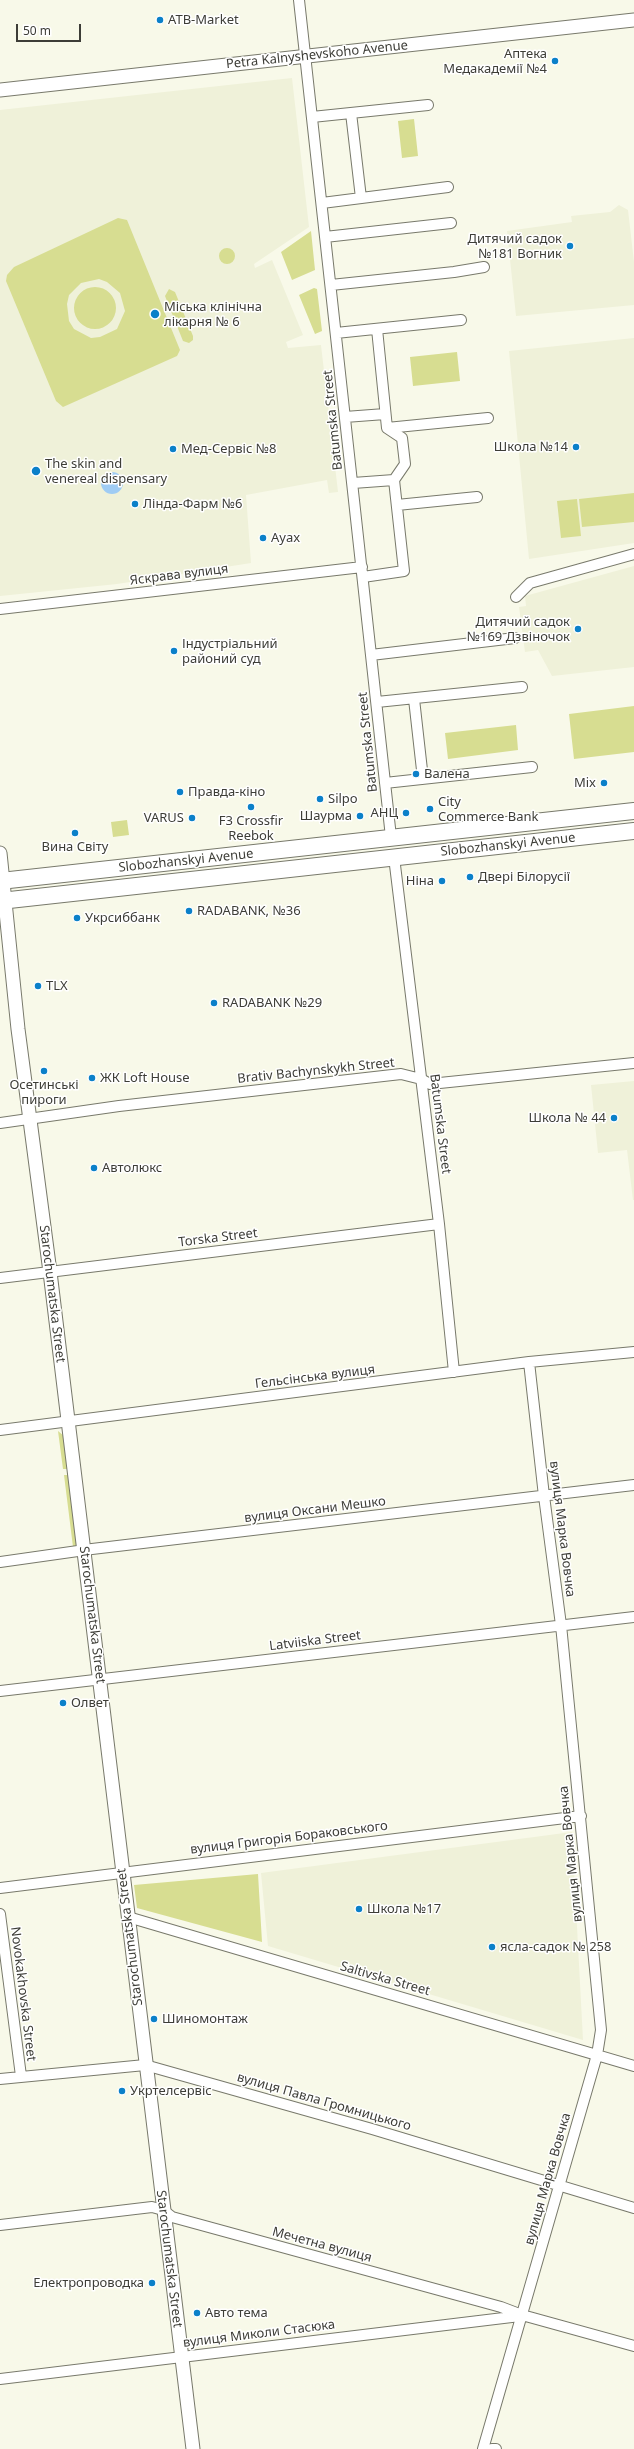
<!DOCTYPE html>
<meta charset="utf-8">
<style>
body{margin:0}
#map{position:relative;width:634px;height:2449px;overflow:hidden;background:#f8f9e9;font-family:"Noto Sans",sans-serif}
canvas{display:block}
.scale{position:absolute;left:16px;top:24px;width:65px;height:18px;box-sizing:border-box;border:2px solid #3d3d37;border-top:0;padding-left:5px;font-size:12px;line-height:14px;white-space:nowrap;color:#3d3d37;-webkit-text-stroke:3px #fff;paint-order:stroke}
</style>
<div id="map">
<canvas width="634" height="2449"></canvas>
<div class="scale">50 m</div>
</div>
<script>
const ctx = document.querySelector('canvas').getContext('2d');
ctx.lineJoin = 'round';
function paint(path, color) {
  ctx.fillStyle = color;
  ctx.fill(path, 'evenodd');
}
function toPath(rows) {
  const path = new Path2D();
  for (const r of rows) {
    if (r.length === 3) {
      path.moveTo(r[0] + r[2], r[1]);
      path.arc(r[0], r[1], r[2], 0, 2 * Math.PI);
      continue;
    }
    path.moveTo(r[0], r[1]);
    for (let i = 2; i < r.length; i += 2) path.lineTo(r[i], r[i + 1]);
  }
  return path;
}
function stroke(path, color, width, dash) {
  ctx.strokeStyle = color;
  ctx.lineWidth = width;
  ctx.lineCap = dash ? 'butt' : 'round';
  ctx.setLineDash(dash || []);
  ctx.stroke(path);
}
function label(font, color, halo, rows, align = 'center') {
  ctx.font = font + ' "Noto Sans",sans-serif';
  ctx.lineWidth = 3;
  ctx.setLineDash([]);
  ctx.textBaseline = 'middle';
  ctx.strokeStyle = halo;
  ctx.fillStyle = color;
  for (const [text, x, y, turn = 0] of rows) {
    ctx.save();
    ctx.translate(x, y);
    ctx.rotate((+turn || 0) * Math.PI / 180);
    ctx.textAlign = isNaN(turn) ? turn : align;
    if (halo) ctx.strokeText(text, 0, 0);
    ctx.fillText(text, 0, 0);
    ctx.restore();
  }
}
paint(toPath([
 [292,78,309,227,254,264,255,268,272,260,303,335,286,342,288,348,321,345,338,492,329,493,327,480,246,495,251,563,117,584,0,596,0,110],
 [619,205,628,210,634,262,634,305,516,316,507,231,572,222,571,216,610,212],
 [634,338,634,543,529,559,509,351],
 [634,566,634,667,552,676,538,650,525,652,519,607,526,606,525,596],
 [634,1081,634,1200,633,1200,627,1150,598,1153,591,1085],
 [572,1832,583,2040,268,1946,261,1873]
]), '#eff1d9');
paint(toPath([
 [414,119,418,156,402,158,398,121],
 [118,218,127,220,180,350,177,356,63,407,56,401,6,281,7,275,14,267],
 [99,279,107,282,120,293,125,311,117,329,100,337,91,338,74,329,69,321,67,304,69,295,81,283],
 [311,231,315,270,292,280,281,252],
 [227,256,8],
 [95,308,21],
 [314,288,317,289,322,331,315,334,299,295],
 [169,289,175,292,193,336,193,340,189,343,183,341,165,296],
 [457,352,460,381,413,386,410,357],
 [634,493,634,522,582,527,579,499],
 [577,499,581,536,561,538,557,501],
 [634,706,634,752,574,759,569,714],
 [516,725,518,750,448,759,445,733],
 [127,820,129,835,113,837,111,822],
 [58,1431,64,1436,68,1469,63,1469],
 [64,1475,70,1475,77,1544,73,1547],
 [258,1874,262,1942,137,1908,134,1885]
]), '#d7dd91');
paint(toPath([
 [112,483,11]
]), '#9fccf4');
const minor = toPath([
 [299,0,391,837],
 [351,113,361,198],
 [312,117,428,105],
 [322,203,448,187],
 [325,237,451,223],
 [331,285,454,272,484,267],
 [336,333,461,320],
 [345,417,385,414],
 [387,428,488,418],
 [353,483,394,480],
 [397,505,477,497],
 [363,577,404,571,394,480,405,464,402,438,387,428,377,329],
 [516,597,530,583,634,554],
 [0,609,362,567],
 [371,655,515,638],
 [414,699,423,779],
 [377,702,522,687],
 [385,783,532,767],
 [394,857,439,1224,454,1372],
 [0,1123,119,1106,401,1074,421,1079,430,1084,634,1063],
 [0,1278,439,1224],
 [0,1430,529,1362,634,1352],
 [0,1562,92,1549,634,1485],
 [0,1691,634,1617],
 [0,1888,581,1816],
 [0,1914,21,2076],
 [128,1917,634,2066],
 [0,2079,145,2065,372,2129,634,2208],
 [0,2225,152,2207,163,2210,172,2217,501,2307,522,2315,634,2346],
 [0,2379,520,2316],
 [483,2449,597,2055,601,2030,561,1625,544,1496,529,1362],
 [492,2449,496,2449]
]);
const tertiary = toPath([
 [0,90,634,20],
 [0,853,18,1029,50,1272,193,2449]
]);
const primary = toPath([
 [0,881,634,811],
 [0,901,634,831]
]);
stroke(minor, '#78796b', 12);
stroke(tertiary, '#78796b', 15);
stroke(primary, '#78796b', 18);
stroke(minor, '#fff', 10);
stroke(tertiary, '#fff', 13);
stroke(primary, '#fff', 16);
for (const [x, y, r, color] of [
 [160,20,4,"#0b80c9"],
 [555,61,4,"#0b80c9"],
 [570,246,4,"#0b80c9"],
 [155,314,5,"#0b80c9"],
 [576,447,4,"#0b80c9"],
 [173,449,4,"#0b80c9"],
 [36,471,5,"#0b80c9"],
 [135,504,4,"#0b80c9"],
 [263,538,4,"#0b80c9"],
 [578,629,4,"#0b80c9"],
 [174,651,4,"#0b80c9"],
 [416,774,4,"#0b80c9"],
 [604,783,4,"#0b80c9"],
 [180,792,4,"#0b80c9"],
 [320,799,4,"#0b80c9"],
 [251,807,4,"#0b80c9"],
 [430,809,4,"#0b80c9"],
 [406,813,4,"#0b80c9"],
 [360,816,4,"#0b80c9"],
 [192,818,4,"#0b80c9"],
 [75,833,4,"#0b80c9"],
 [470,877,4,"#0b80c9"],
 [442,881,4,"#0b80c9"],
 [189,911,4,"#0b80c9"],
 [77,918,4,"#0b80c9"],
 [38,986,4,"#0b80c9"],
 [214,1003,4,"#0b80c9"],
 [44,1071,4,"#0b80c9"],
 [92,1078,4,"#0b80c9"],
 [614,1118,4,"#0b80c9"],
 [94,1168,4,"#0b80c9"],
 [63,1703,4,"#0b80c9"],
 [359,1909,4,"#0b80c9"],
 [492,1947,4,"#0b80c9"],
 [154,2019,4,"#0b80c9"],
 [122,2091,4,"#0b80c9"],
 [152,2283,4,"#0b80c9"],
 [197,2313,4,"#0b80c9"]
]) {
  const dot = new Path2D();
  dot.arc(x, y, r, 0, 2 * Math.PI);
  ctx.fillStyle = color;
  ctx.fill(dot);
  stroke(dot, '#fff', 1.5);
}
label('13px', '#3d3d37', '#fff', [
 ["ATB-Market",168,20],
 ["Аптека",547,54,"right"],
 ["Медакадемії №4",547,69,"right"],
 ["Дитячий садок",562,239,"right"],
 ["№181 Вогник",562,254,"right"],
 ["Міська клінічна",164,307],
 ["лікарня № 6",164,322],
 ["Школа №14",568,447,"right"],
 ["Мед-Сервіс №8",181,449],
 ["The skin and",45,464],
 ["venereal dispensary",45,479],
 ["Лінда-Фарм №6",143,504],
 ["Ayax",271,538],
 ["Дитячий садок",570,622,"right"],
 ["№169 Дзвіночок",570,637,"right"],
 ["Індустріальний",182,644],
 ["районий суд",182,659],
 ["Валена",424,774],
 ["Mix",596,783,"right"],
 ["Правда-кіно",188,792],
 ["Silpo",328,799],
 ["City",438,802],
 ["Commerce Bank",438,817],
 ["АНЦ",398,813,"right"],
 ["Шаурма",352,816,"right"],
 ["VARUS",184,818,"right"],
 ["F3 Crossfir",251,821,"center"],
 ["Reebok",251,836,"center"],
 ["Вина Світу",75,847,"center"],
 ["Двері Білорусії",478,877],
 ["Ніна",434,881,"right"],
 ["RADABANK, №36",197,911],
 ["Укрсиббанк",85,918],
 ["TLX",46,986],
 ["RADABANK №29",222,1003],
 ["ЖК Loft House",100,1078],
 ["Осетинські",44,1085,"center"],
 ["пироги",44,1100,"center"],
 ["Школа № 44",606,1118,"right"],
 ["Автолюкс",102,1168],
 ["Олвет",71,1703],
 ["Школа №17",367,1909],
 ["ясла-садок № 258",500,1947],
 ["Шиномонтаж",162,2019],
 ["Укртелсервіс",130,2091],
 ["Електропроводка",144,2283,"right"],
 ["Авто тема",205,2313]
], 'left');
label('13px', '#3d3d37', '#fff', [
 ["Petra Kalnyshevskoho Avenue",317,55,-6],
 ["Batumska Street",333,420,-96],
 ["Яскрава вулиця",179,575,-7],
 ["Batumska Street",368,742,-96],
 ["Slobozhanskyi Avenue",508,845,-6],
 ["Slobozhanskyi Avenue",186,861,-6],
 ["Brativ Bachynskykh Street",316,1071,-6],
 ["Batumska Street",440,1124,83],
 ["Torska Street",218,1238,-7],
 ["Starochumatska Street",52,1294,83],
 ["Гельсінська вулиця",315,1377,-7],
 ["вулиця Оксани Мешко",315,1510,-7],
 ["вулиця Марка Вовчка",562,1529,83],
 ["Starochumatska Street",92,1615,83],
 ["Latviiska Street",315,1641,-7],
 ["вулиця Григорія Бораковського",289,1838,-7],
 ["вулиця Марка Вовчка",571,1854,-96],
 ["Starochumatska Street",130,1937,-97],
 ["Saltivska Street",385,1979,16],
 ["Novokakhovska Street",23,1994,83],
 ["вулиця Павла Громницького",324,2102,16],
 ["вулиця Марка Вовчка",548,2179,-74],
 ["Мечетна вулиця",322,2245,15],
 ["Starochumatska Street",169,2259,83],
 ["вулиця Миколи Стасюка",259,2334,-7]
]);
</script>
